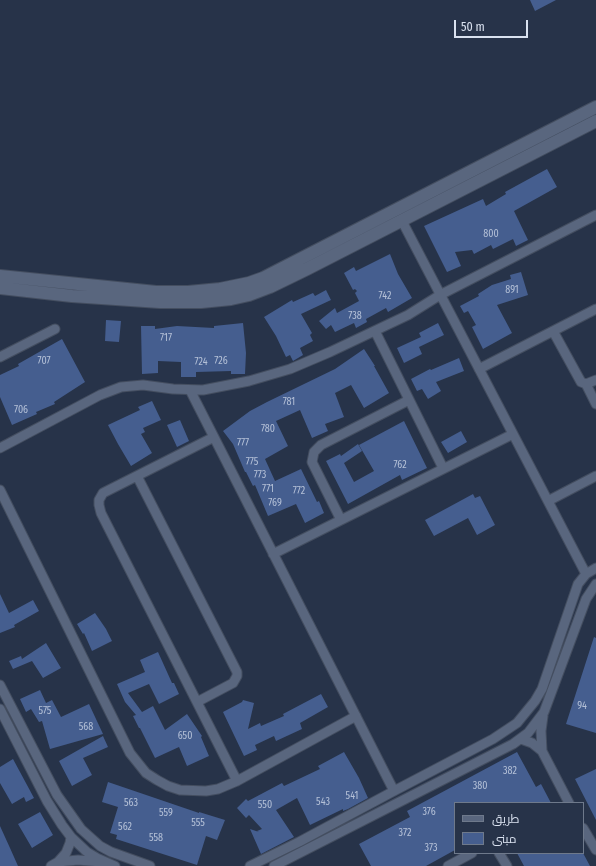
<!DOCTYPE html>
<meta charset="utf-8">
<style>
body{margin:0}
#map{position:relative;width:596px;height:866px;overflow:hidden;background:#273349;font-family:"Fira Sans Condensed",Cairo,sans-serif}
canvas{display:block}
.legend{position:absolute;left:454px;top:802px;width:130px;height:52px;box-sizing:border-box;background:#273349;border:1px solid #6e798b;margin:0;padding:5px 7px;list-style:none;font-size:12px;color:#d9e1ef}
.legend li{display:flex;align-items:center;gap:8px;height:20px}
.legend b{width:20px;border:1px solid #6e798b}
.scale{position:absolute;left:454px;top:20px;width:74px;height:18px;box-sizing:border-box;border:2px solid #d9e1ef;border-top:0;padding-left:5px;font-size:12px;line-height:14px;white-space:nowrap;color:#d9e1ef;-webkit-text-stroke:3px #273349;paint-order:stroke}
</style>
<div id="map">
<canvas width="596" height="866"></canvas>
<ul class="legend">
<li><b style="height:5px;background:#59667e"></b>طريق</li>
<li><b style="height:11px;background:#455e8f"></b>مبنى</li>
</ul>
<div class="scale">50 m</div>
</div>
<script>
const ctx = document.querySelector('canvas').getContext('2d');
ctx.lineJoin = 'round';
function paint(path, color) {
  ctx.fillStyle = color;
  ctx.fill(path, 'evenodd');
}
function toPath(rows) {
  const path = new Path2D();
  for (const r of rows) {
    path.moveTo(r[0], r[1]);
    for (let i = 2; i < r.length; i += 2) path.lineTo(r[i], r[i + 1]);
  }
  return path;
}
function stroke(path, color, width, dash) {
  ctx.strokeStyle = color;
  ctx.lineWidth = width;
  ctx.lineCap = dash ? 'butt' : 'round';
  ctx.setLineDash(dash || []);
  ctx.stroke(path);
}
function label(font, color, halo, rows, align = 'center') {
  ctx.font = font + ' "Fira Sans Condensed",sans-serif';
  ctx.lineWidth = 3.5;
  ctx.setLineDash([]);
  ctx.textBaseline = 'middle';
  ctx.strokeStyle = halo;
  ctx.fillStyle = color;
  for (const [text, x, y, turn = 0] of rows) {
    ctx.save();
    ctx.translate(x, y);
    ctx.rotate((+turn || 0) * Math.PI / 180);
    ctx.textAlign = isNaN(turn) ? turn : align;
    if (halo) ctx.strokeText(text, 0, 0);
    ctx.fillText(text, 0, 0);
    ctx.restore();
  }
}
paint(toPath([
 [530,0,556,0,535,11],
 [547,169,557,187,514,211,528,240,516,246,513,239,493,249,491,245,474,254,472,250,455,252,461,266,447,272,424,226,483,199,486,206,506,194,505,192],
 [390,254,398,274,412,298,388,312,386,308,366,319,367,322,356,328,354,323,335,332,331,325,326,329,319,321,335,308,337,313,359,301,355,293,357,291,355,289,353,290,344,273,354,267,356,271],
 [521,272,528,295,497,305,512,333,483,349,472,327,476,325,468,311,464,313,460,306,479,296,478,294,492,285,511,279,510,275],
 [326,290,331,300,301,314,312,333,310,335,313,341,300,348,303,355,293,361,290,355,286,357,276,336,264,317,292,300,293,302,313,293,315,296],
 [106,320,121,321,119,342,105,341],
 [243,323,246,353,245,374,231,374,231,371,196,372,196,377,181,377,181,362,158,361,158,373,142,374,141,326,155,326,155,329,177,326,214,328,214,326],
 [438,323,444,335,419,347,422,354,404,363,397,348,421,337,419,333],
 [62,339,85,382,54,402,55,404,36,412,37,414,12,425,0,397,0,375,19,366,18,364],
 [364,349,375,366,374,366,389,393,364,408,351,385,335,393,344,417,325,424,328,431,312,438,300,410,276,421,288,446,265,459,275,481,301,469,317,502,319,501,324,513,305,523,296,504,268,516,255,485,253,486,246,472,245,472,233,444,223,431,250,411,267,402,335,369],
 [459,358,464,371,436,382,441,391,428,399,422,389,417,391,411,379,430,369,431,370],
 [152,401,161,420,143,428,145,432,141,434,152,453,131,466,118,444,108,425,140,410,138,407],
 [180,420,189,441,177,447,167,425],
 [404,421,427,468,402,480,400,475,348,504,326,461,340,454,341,456,358,444,362,451,344,463,354,482,374,471,359,445],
 [461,431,467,442,448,453,441,442],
 [473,494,475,498,480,496,495,525,477,535,468,518,434,536,425,520],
 [0,594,9,613,33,600,39,611,14,625,15,627,0,633],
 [95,613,106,629,112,641,92,651,84,633,83,634,77,624],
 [594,637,596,638,596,733,566,724],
 [46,643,61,668,43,678,32,661,13,669,9,661,21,656,22,659],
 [158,652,172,683,174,683,179,694,159,704,149,684,128,693,142,712,153,706,165,730,187,714,202,736,201,737,209,756,187,766,179,747,155,758,140,728,139,728,133,716,136,715,125,702,117,684,145,672,140,660],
 [40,690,46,703,52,700,61,717,89,704,103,734,50,749,42,721,39,722,31,709,26,712,20,699],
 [321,694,328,707,300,723,302,729,276,741,274,736,255,745,257,750,244,756,223,712,242,702,243,700,254,703,248,729,260,723,261,726,284,716,283,714],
 [103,736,108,747,83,758,92,775,72,786,59,761],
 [344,752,359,778,368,798,348,809,343,811,343,809,310,825,297,798,276,810,294,837,261,854,250,829,259,832,257,831,262,829,249,815,246,818,237,808,246,799,248,801,282,783,284,786,320,769,318,766],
 [517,752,536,787,541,784,551,803,455,803,455,850,426,866,371,866,359,844,410,817,407,811],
 [13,759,34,798,26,802,24,797,12,804,0,783,0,767],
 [596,769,596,820,575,779],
 [108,782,199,813,199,812,225,820,217,840,206,836,197,865,116,839,117,835,110,833,118,807,102,802],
 [40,812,53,835,32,848,18,824],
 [0,826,10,848,18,866,0,866],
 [517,853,583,853,590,866,524,866]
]), '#455e8f');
const street = toPath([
 [402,221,586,574],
 [375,331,443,468],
 [553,331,581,382,586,384,596,380],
 [0,357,55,329],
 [479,369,596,309],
 [586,384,596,404],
 [190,390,394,791],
 [214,437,103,493,99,500,99,505,101,513,237,781],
 [0,448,100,395,121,387,143,385,173,389,203,390,249,381,290,369,330,352,408,315,440,295,596,215],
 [137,476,237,672,237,676,233,683,197,702],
 [0,490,130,753,146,773,157,780,168,786,180,790,206,791,218,789,237,781,356,716],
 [548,501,596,476],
 [341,520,312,462,314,452,321,445,409,400],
 [273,554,513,434],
 [0,685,57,795,81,829,100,846,111,852,150,866],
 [0,709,47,801,62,825,71,837,87,852,97,858,115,866],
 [521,739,532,743,542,751,569,803],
 [542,751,541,731,543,716],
 [583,828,596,850],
 [499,853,507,866],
 [58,862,78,860,101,862],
 [51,866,58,862,66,853,70,843,71,837],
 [250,866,299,842,394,791,493,739,517,723,535,701,542,689,578,584,586,574,596,568],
 [274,866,513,744,528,733,544,712,586,599,596,584],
 [448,866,472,853]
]);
const secondary = toPath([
 [0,276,156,292,188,292,220,289,249,283,263,278,596,107],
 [0,288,72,296,160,302,201,302,231,299,249,295,270,287,307,269,596,121]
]);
stroke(street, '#444e60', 11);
stroke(secondary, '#444e60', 14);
stroke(street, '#59667e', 9);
stroke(secondary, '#59667e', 12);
label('10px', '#b4c0d7', null, [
 ["800",491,234],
 ["891",512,290],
 ["742",385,296],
 ["738",355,316],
 ["717",166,338],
 ["707",44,361],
 ["726",221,361],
 ["724",201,362],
 ["781",289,402],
 ["706",21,410],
 ["780",268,429],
 ["777",243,443],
 ["775",252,462],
 ["762",400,465],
 ["773",260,475],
 ["771",268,489],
 ["772",299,491],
 ["769",275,503],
 ["94",582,706],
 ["575",45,711],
 ["568",86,727],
 ["650",185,736],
 ["382",510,771],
 ["380",480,786],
 ["541",352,796],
 ["543",323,802],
 ["563",131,803],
 ["550",265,805],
 ["376",429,812],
 ["559",166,813],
 ["555",198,823],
 ["562",125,827],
 ["372",405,833],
 ["558",156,838],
 ["373",431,848]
]);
</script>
